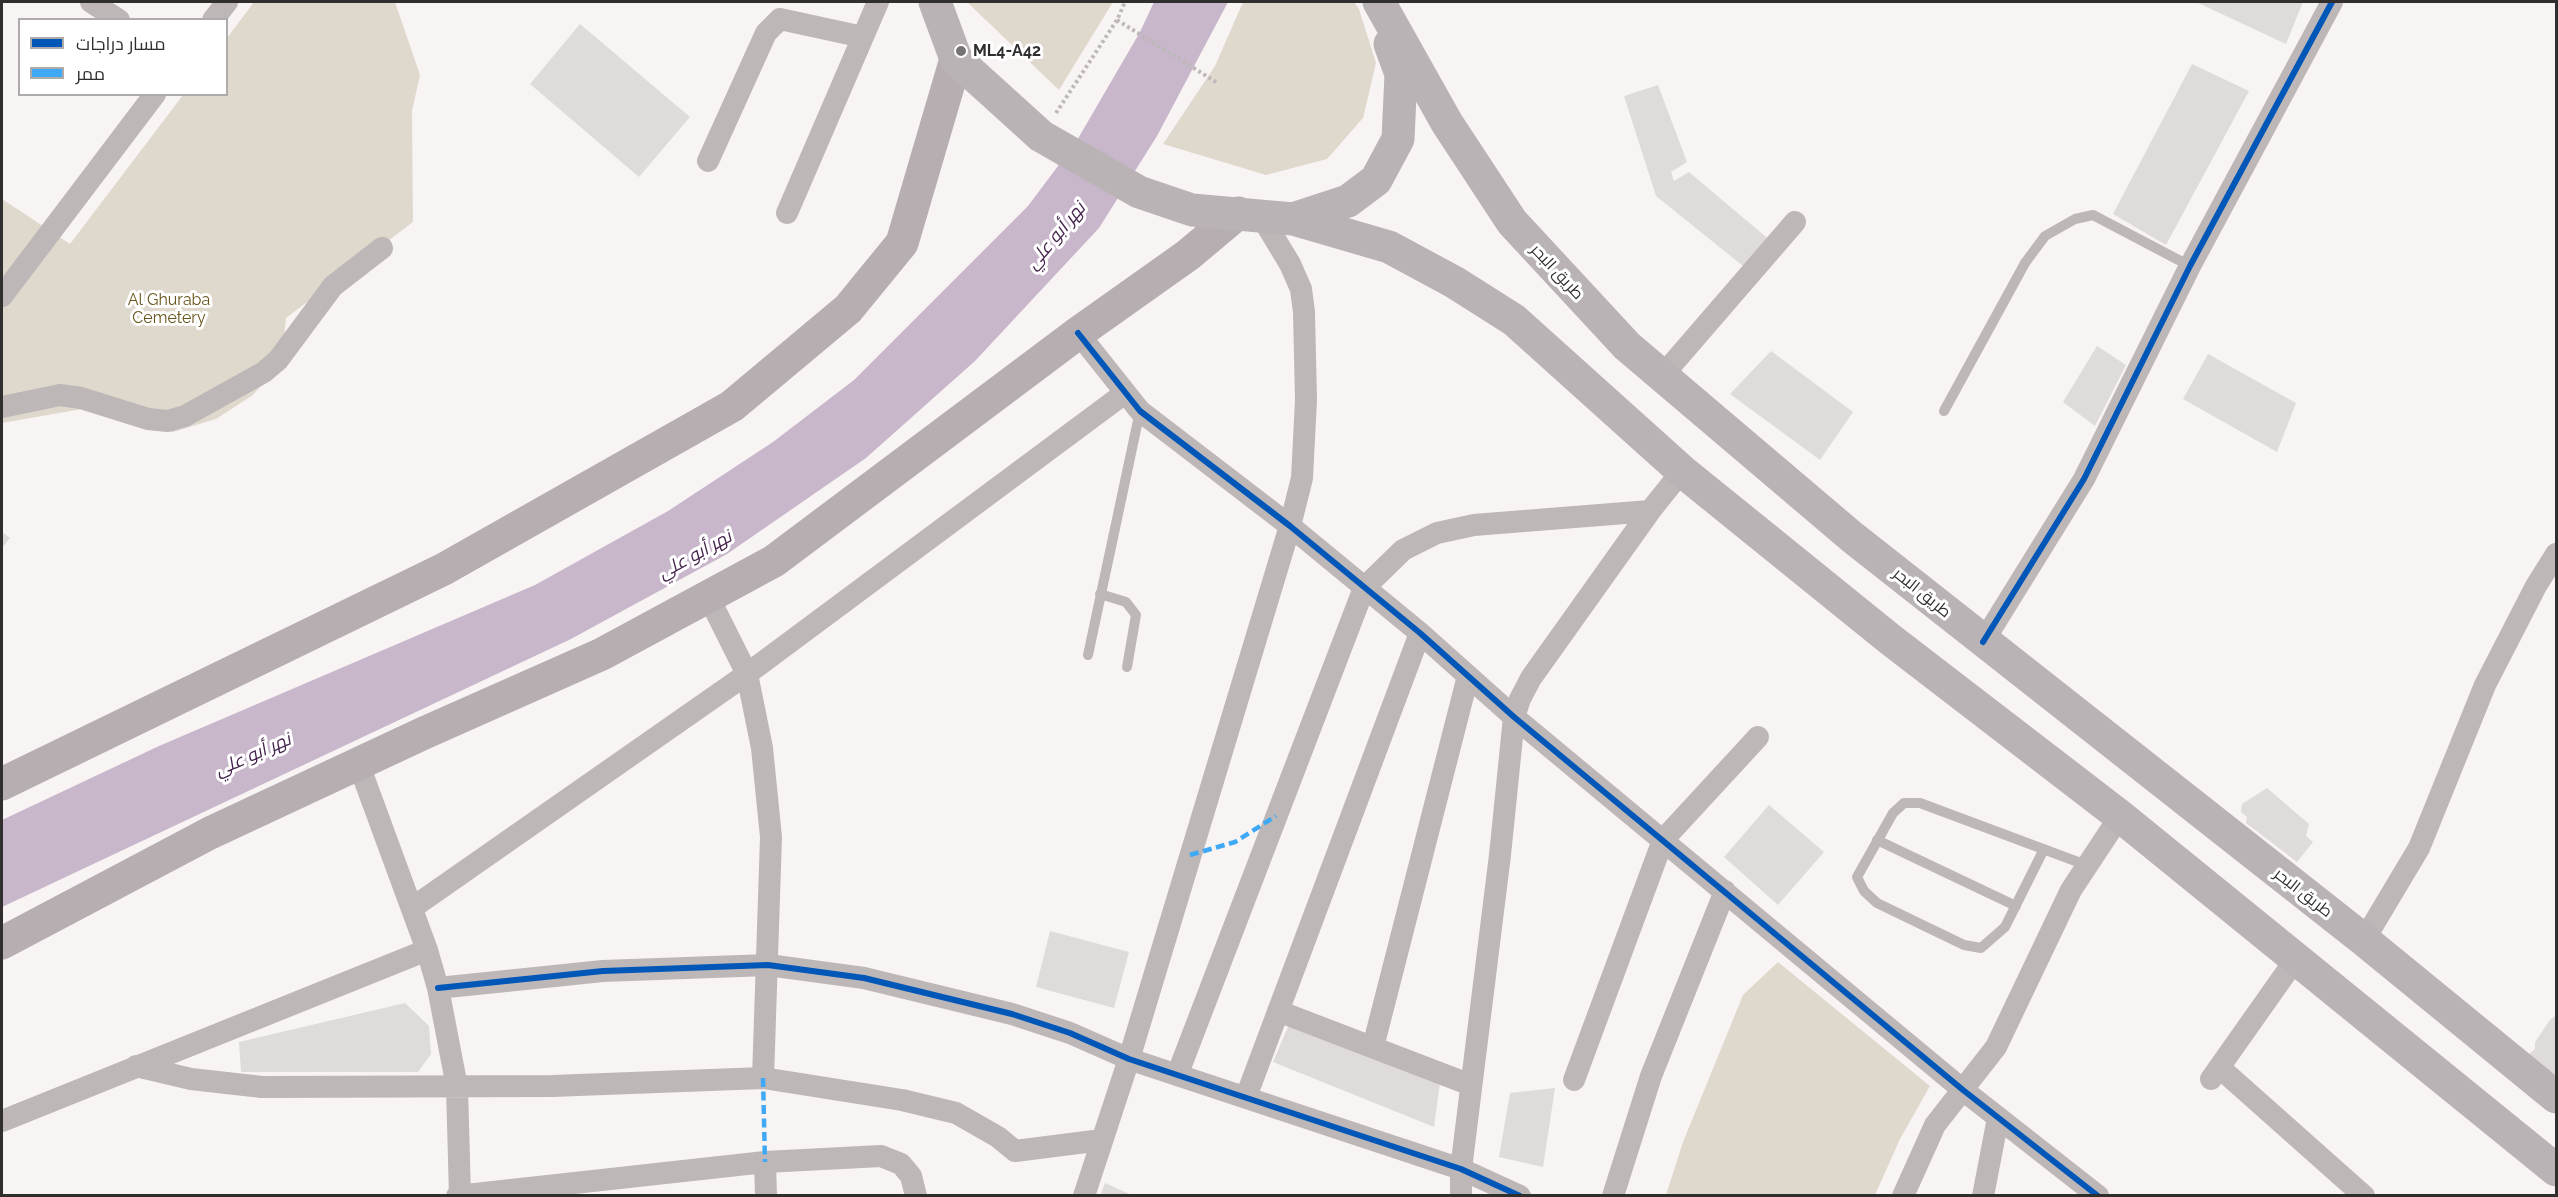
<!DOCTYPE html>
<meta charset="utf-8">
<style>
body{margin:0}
#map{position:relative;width:2558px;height:1197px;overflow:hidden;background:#f9f4f4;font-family:Raleway,Cairo,sans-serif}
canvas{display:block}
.frame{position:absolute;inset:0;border:3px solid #312e2e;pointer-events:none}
.legend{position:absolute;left:18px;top:18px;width:210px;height:78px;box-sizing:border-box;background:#fff;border:2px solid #adabab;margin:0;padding:8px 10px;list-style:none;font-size:18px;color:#312e2e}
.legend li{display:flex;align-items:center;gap:12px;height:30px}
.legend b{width:30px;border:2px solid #adabab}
</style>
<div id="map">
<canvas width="2558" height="1197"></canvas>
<div class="frame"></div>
<ul class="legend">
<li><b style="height:8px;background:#0057b8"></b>مسار دراجات</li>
<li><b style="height:8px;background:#3fa9f5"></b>ممر</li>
</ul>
</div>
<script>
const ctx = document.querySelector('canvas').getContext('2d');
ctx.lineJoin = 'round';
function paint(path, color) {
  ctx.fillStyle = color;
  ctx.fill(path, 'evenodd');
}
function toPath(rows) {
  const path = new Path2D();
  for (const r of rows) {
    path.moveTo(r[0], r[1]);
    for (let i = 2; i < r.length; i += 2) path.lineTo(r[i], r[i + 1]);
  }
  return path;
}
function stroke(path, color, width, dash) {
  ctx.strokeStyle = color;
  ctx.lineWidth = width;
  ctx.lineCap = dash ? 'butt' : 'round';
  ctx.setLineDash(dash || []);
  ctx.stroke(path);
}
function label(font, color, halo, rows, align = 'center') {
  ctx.font = font + ' Raleway,Cairo,sans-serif';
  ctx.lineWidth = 6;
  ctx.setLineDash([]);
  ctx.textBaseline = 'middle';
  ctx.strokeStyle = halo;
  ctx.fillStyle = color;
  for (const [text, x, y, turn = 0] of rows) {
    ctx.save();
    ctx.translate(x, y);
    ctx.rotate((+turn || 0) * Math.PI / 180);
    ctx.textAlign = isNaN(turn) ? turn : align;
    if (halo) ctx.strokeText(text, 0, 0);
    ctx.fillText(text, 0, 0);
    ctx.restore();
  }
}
paint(toPath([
 [254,2,395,2,420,75,412,111,413,222,286,318,282,361,253,395,216,419,173,432,88,408,2,423,2,199,70,244,183,95,226,94,227,38],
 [967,2,1113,2,1059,90],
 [1243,2,1354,2,1359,9,1376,63,1363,118,1327,159,1266,175,1163,144,1215,66],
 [1778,962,1930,1086,1900,1139,1875,1195,1666,1195,1683,1142,1743,995]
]), '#dfd8cc');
paint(toPath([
 [1154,2,1228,2,1157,136,1099,228,975,361,866,458,727,554,571,639,2,907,2,820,159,746,535,585,668,511,773,442,854,380,1028,206,1076,142,1140,32]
]), '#c8b6cb');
paint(toPath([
 [2196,2,2303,2,2286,44],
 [580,24,690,117,639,177,530,84],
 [2192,64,2249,91,2166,245,2113,214],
 [1658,85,1687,162,1671,172,1674,181,1689,172,1772,242,1748,270,1656,196,1624,96],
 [2097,346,2126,365,2095,426,2063,402],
 [1771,351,1853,412,1820,460,1730,394],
 [2208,354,2296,403,2277,452,2183,399],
 [2,532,10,538,2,548],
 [2267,788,2309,824,2306,836,2313,842,2297,862,2246,823,2247,817,2241,812,2242,804],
 [1769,805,1824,852,1778,905,1724,857],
 [1050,931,1129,952,1114,1008,1036,987],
 [405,1003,429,1026,431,1054,418,1072,241,1072,239,1042],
 [2556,1015,2556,1076,2528,1055,2535,1049,2535,1042,2550,1020],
 [1290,1022,1440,1083,1434,1127,1273,1062],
 [1555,1088,1543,1167,1499,1157,1510,1093],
 [1105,1183,1134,1196,1100,1196]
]), '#dfdbdb');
stroke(toPath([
 [1117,20,1216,82],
 [1056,113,1117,20,1125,2]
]), '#bdb8b9', 4, [3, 3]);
stroke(toPath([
 [1944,411,2025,263,2045,236,2075,219,2093,215,2190,266],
 [1100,594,1126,602,1136,615,1127,667],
 [1088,655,1140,411],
 [1877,840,2016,906],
 [2044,849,2005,927,1981,948,1964,945,1877,903,1864,891,1857,877,1893,813,1904,803,1920,803,2086,865]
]), '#bdb7b8', 10);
stroke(toPath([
 [91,2,119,20],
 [213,20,227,2],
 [708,161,766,33,780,19,863,37],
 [787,213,878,2],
 [2,296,155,94],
 [1078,333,1140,411,1290,526,1420,633,1514,717,1963,1090,2098,1196],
 [1662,376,1795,222],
 [2,407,60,395,81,398,148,419,168,421,185,416,264,372,278,360,333,286,382,248],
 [709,598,747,674,762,748,771,837,763,1078],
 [1983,642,2084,479,2190,266,2332,2],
 [359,765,427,950,438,988,457,1087,460,1196],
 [412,908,747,674,1125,393],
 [2364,940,2419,848,2485,685,2536,586,2556,554],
 [438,988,603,971,768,965,864,978,1012,1014,1070,1033,1129,1059,1461,1169,1520,1196],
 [1278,1011,1471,1085],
 [1373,1047,1468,676],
 [136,1066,191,1079,262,1087,552,1086,763,1078,902,1100,956,1113,998,1137,1015,1151,1102,1140],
 [2220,1068,2364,1196],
 [1178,1073,1364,588,1403,550,1437,533,1474,525,1650,511],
 [2211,1079,2295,960],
 [1574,1080,1663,840,1758,737],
 [1246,1097,1420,633],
 [2,1121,427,950],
 [765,1162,766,1196],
 [457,1196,765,1162,881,1156,901,1164,911,1176,916,1196],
 [1084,1196,1129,1059,1290,526,1302,478,1306,400,1304,312,1301,289,1290,264,1261,216],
 [1461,1196,1461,1169,1500,855,1514,717,1520,699,1531,678,1650,511,1682,471],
 [1613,1196,1651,1076,1725,891],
 [1903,1196,1935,1125,1996,1047,2071,890,2120,816],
 [1983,1196,1998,1118]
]), '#bdb7b8', 22);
stroke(toPath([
 [2,784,444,569,732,406,848,309,902,243,956,59],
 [2,943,210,833,424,733,602,654,774,561,1078,333,1188,255,1238,213]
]), '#b6aeb1', 33);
stroke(toPath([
 [935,2,956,59,1041,136,1139,192,1192,210,1293,219,1348,201,1376,180,1398,139,1401,74,1390,44],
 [1379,2,1447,123,1512,222,1627,346,1852,537,2364,940,2556,1097],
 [1293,219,1389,247,1454,282,1514,320,1682,471,1891,640,2120,816,2556,1170]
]), '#bab3b5', 33);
stroke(toPath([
 [1190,855,1235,842,1276,816],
 [763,1078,765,1162]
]), '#3fa9f5', 4.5, [9, 4.5]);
stroke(toPath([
 [1078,333,1140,411,1290,526,1420,633,1514,717,1963,1090,2098,1196],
 [1983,642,2084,479,2190,266,2332,2],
 [438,988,603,971,768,965,864,978,1012,1014,1070,1033,1129,1059,1461,1169,1520,1196]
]), '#0057b8', 6);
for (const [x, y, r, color] of [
 [961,51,6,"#777373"]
]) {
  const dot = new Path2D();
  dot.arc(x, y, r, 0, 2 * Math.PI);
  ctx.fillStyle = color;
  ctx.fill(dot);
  stroke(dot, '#fff', 2);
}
label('bold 16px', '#312e2e', '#fff', [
 ["ML4-A42",973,51]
], 'left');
label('16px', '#312e2e', '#fff', [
 ["طريق البحر",1557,272,47],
 ["طريق البحر",1922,593,39],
 ["طريق البحر",2303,893,38]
]);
label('16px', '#675418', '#fff', [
 ["Al Ghuraba",169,300],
 ["Cemetery",169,318]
]);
label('italic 18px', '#44234c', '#fff', [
 ["نهر أبو علي",1056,236,-50],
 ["نهر أبو علي",695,555,-29],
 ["نهر أبو علي",253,755,-24]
]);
</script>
